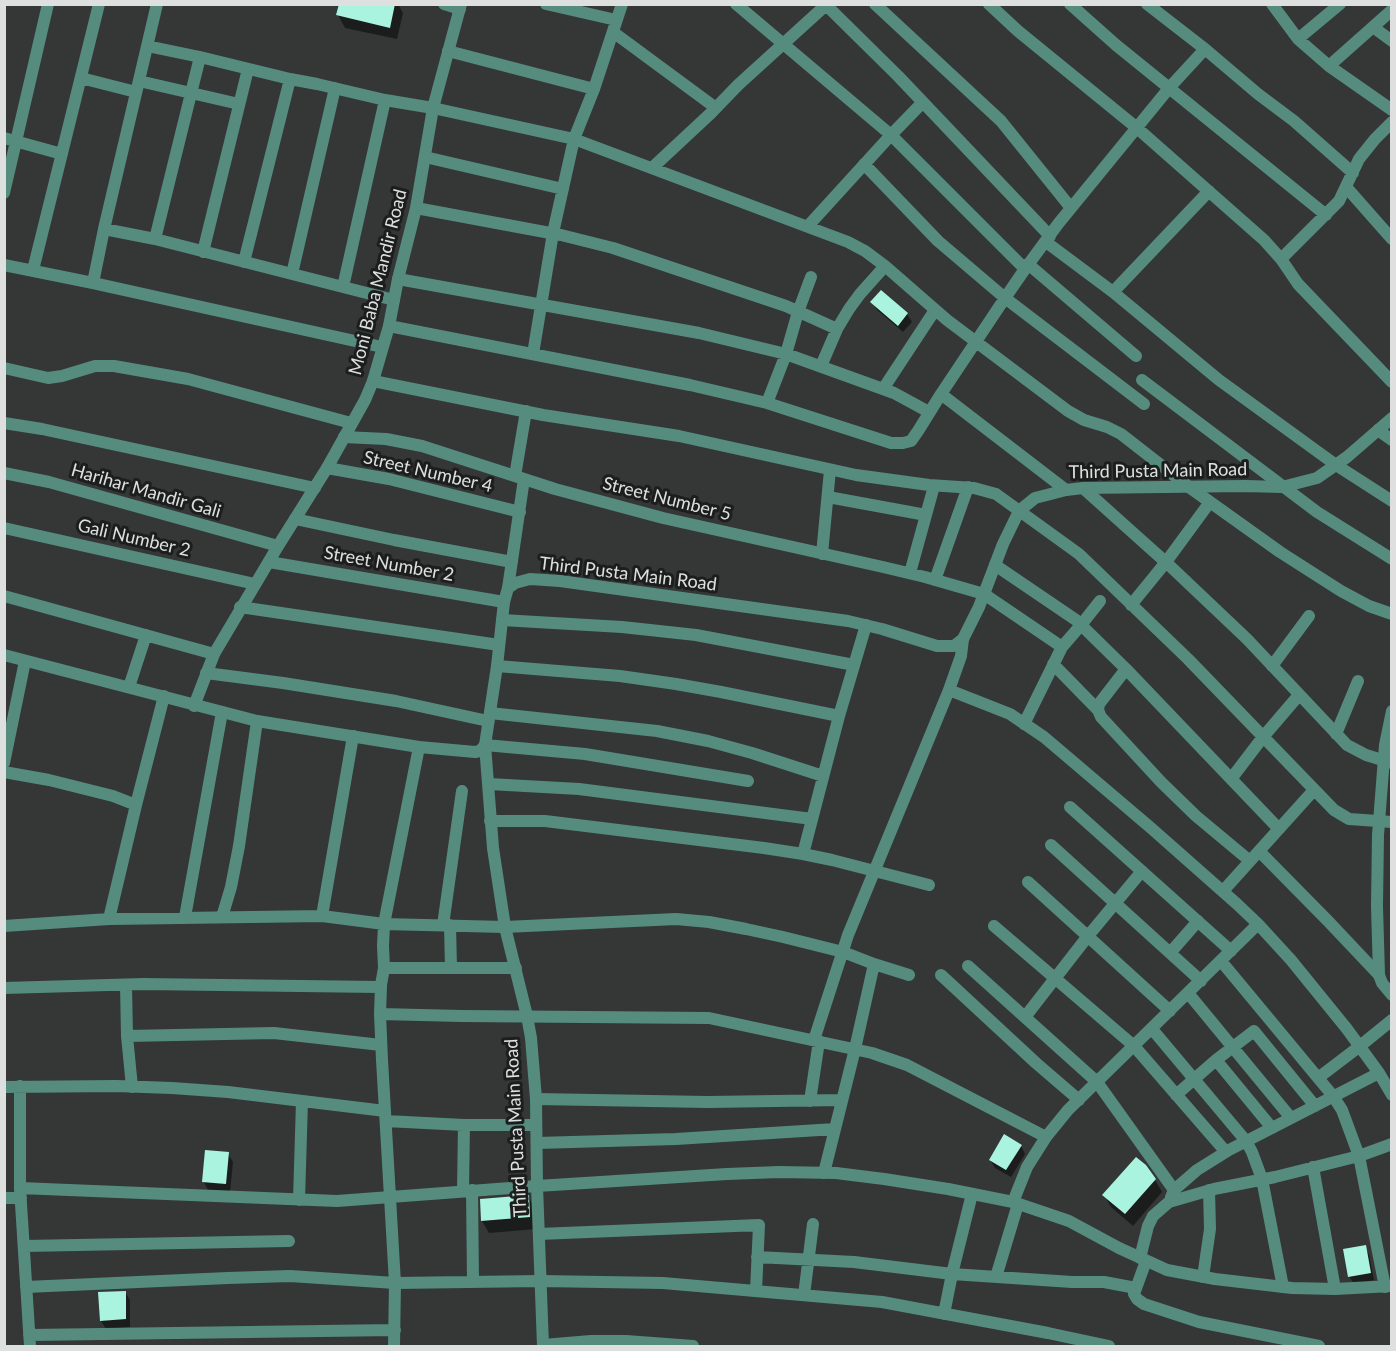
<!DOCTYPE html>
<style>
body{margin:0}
#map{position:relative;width:1396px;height:1351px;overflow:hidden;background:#343736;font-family:Lato,sans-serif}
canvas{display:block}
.frame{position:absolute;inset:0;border:6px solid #dee0df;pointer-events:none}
</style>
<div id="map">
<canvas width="1396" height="1351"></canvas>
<div class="frame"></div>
</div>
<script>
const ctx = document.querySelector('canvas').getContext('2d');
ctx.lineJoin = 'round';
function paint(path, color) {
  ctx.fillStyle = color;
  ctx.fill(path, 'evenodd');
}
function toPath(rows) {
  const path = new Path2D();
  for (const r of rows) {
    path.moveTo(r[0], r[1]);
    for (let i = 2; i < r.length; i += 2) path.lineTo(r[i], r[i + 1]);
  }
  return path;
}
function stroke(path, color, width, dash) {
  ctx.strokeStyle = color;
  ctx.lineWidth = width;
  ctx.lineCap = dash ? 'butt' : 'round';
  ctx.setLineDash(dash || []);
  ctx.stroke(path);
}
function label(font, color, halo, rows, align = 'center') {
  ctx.font = font + ' Lato,sans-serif';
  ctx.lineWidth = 6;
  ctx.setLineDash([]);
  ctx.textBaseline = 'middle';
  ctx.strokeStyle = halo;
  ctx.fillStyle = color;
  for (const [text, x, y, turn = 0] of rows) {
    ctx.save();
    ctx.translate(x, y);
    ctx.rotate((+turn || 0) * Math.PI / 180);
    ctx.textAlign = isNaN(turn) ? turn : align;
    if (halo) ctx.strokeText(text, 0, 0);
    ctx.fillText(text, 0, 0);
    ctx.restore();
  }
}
paint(toPath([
 [341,4,398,4,403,13,397,39,345,28,338,15],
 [881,292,907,314,912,322,903,332,877,310,872,302],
 [1021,1146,1025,1154,1011,1177,995,1168,990,1160],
 [228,1154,233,1162,230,1192,208,1190,204,1182],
 [1155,1180,1162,1192,1133,1226,1111,1207,1104,1195],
 [528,1196,535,1209,536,1229,489,1233,482,1221,482,1200],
 [1365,1247,1369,1255,1374,1280,1354,1284,1349,1276],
 [125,1292,130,1300,130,1327,106,1329,101,1321,100,1293]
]), '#0007');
paint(toPath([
 [339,4,395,4,390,28,336,15],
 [881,290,908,313,898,326,870,302],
 [1004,1134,1022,1145,1006,1170,989,1160],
 [205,1150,229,1152,226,1184,202,1182],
 [1136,1157,1146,1165,1156,1179,1125,1214,1102,1195],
 [529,1195,530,1217,481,1221,480,1199],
 [1366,1245,1371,1273,1348,1277,1343,1249],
 [126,1291,126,1319,100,1321,98,1292]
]), '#a9f3df');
stroke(toPath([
 [444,4,460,9],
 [546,4,616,20],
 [736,4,891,135,1025,269],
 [825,4,898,76,1050,236],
 [875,4,1001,121,1071,208],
 [989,4,1018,31,1137,128,1264,240,1281,259,1298,284,1392,382],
 [1070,4,1116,45,1326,215],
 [1147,4,1205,49,1258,94,1294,121,1353,173],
 [1272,4,1298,39,1329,66,1392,110],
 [1373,27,1392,41],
 [613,32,716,108],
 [1298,39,1340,4],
 [147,46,200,57,290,79,317,84,385,100,433,108,574,139,848,242,865,251,885,266,947,320,1068,411,1084,420,1107,427,1121,434,1189,487,1280,552,1341,591,1369,606,1392,614],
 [448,51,594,89],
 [1329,66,1392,10],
 [81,78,136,92],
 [139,81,239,104],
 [4,138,62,154],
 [425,157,563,189],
 [864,164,938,241,1005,298,1144,404],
 [652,168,711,113,738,85,826,5],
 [1347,188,1392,239],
 [4,193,48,4],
 [416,208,561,235,613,248,786,306,837,329],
 [808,226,891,135,923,102],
 [104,229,155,239,394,300],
 [155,239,200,57],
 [1046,242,1113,292,1219,380,1336,465,1392,501],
 [203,252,248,69],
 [1281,259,1339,201,1359,159,1375,139,1392,122],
 [244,262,290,79],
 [1028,264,1136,356],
 [4,265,93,283,382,347],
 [33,270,99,4],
 [292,274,335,88],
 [398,279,699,333,786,354,894,393,929,412],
 [93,283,104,229,157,4],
 [343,287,385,100],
 [1113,292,1209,191],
 [389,326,690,385,767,403,891,443,903,443,911,441,918,431,941,394,1005,298,1025,269,1058,224,1170,87,1205,49],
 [533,354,553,233,574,139,594,89,622,4],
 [821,366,837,329,849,309,860,294,885,266],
 [4,368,48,378,62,376,95,366,114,366,188,379,351,423],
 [1142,380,1317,512,1392,559],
 [373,381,543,415,679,436,856,475,929,485,974,488,996,494,1079,554,1188,659,1334,810,1349,819,1392,822],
 [883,389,935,310],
 [941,394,1066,490],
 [767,403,786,354,798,312,811,277],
 [4,423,42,429,315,488],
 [1378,430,1392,440],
 [344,437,386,439,422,446,555,489,663,518,883,567,925,577,984,594,1062,647,1024,724],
 [327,468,389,479,520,512],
 [4,473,49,482,278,546],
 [515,476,526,411],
 [1083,488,1170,566,1247,639,1347,745,1366,755,1392,763],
 [828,497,926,515],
 [295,519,394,540,512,562],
 [4,528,255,584],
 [822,554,830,470],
 [269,562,504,602],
 [995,565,1076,620,1126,669,1279,829],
 [910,573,934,486],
 [935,580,968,487],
 [508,588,524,479],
 [4,596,214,654],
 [1131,605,1166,562,1210,502],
 [240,607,499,645],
 [502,620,622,627,696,635,854,665],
 [1062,647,1081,625,1100,601],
 [1053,664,1098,710],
 [497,666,620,676,676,684,721,692,839,716],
 [1272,666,1309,616],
 [1126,669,1099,704,1098,710,1101,717,1161,782,1196,816,1250,861],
 [206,673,283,683,396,701,488,721],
 [129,687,146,635],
 [949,690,1010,714,1044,737,1151,828,1237,904,1258,924,1291,960,1347,1029,1379,1073,1392,1095],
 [490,713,657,731,708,741,752,753,823,776],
 [1336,734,1358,681],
 [485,745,585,754,748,781],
 [4,763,25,661],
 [4,772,49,780,113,796,136,805],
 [1231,779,1263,737,1299,695],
 [489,784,579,789,812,819],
 [1070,807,1231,951],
 [490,821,545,821,764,848,803,854,832,860,929,885],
 [1051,845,1201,981],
 [1259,851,1328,921,1379,975],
 [803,854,839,716,866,625],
 [1028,882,1170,1011],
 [1223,891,1314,790],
 [322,916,353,736],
 [185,917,222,712],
 [222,917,231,887,239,846,257,721],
 [109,919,136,805,164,696],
 [443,925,462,791],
 [450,925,451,968],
 [4,926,109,919,322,916,384,924,505,927,676,919,709,922,746,929,783,937,843,952,874,964,855,1049,824,1173],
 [994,926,1134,1046,1226,1152],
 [1170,953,1198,921],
 [1221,961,1333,1096,1342,1110,1359,1156,1385,1287],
 [874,964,909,975],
 [968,966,1097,1082,1174,1190],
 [384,968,383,946,384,924,419,747],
 [941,975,1036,1063,1079,1100],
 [126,985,127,1036],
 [381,986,380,1014,382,1060,395,1283,394,1346],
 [4,988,143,984,379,987,381,985,384,968,516,968],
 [1188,993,1291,1118],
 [380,1014,462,1016,709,1018,872,1053,907,1065,1046,1137],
 [1025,1017,1088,936,1142,871],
 [1152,1029,1246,1141,1252,1152,1262,1179,1283,1287],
 [814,1040,848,935,949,690,961,656,963,639],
 [1216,1060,1254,1031,1315,1106],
 [1318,1078,1360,1046,1392,1020],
 [20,1086,20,1188,30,1346],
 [4,1087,116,1086,172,1088,228,1092,385,1111],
 [132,1087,127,1036,274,1033,381,1045],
 [1176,1095,1216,1060,1272,1128],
 [536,1099,708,1102,842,1100],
 [810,1101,819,1041],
 [386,1121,464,1125,463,1191],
 [464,1125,536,1125],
 [537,1143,676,1139,835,1129],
 [1313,1167,1335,1289],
 [20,1188,337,1201,537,1186],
 [472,1190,473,1282],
 [1171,1197,1174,1190,1197,1170,1229,1150,1379,1073],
 [4,1198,21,1198],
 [299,1200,302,1101],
 [1013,1202,1027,1167,1046,1137,1068,1110,1258,924],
 [539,1234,759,1225,756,1291],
 [24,1246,289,1241],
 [757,1257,854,1262,952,1274,1072,1282,1104,1282,1136,1288],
 [1140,1258,1148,1226,1153,1216,1169,1202,1214,1189,1275,1177,1359,1156,1392,1144],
 [1146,1261,1134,1294,1137,1299,1144,1304,1199,1322,1319,1346],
 [996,1277,1018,1204],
 [1203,1277,1210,1229,1209,1190],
 [26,1287,228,1278,290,1276,395,1283,541,1281,663,1283,882,1302,1048,1333,1109,1346],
 [804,1295,813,1224],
 [944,1314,952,1274,972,1194],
 [29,1335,395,1330],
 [543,1345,591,1341,626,1341,693,1346]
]), '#568c7e', 12);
stroke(toPath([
 [4,655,257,721,419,747,475,752,480,751,485,745],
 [194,706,214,654,278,546,327,468,365,400,373,381,389,326,398,279,416,208,433,108,461,4],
 [1392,711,1385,745,1378,835,1377,906,1379,975,1382,983,1392,995],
 [537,1186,727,1174,779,1172,836,1173,884,1179,948,1189,1013,1202,1069,1221,1119,1248,1167,1270,1215,1279,1292,1288,1335,1289,1392,1286],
 [543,1346,537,1186,536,1099,531,1038,527,1016,505,927,493,848,485,745,497,666,504,602,508,588,515,583,530,579,560,581,848,621,882,629,937,646,954,646,963,639,979,607,1003,544,1019,511,1035,498,1066,490,1083,488,1245,486,1282,487,1317,478,1347,457,1392,418]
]), '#568c7e', 12);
label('18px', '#dee0df', '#1c1e1e', [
 ["Moni Baba Mandir Road",378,282,-76],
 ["Third Pusta Main Road",1158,471,-1],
 ["Street Number 4",428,472,13],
 ["Harihar Mandir Gali",146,491,16],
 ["Street Number 5",667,499,14],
 ["Gali Number 2",134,538,13],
 ["Street Number 2",389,564,10],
 ["Third Pusta Main Road",628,574,7],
 ["Third Pusta Main Road",516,1128,-93]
]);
</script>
